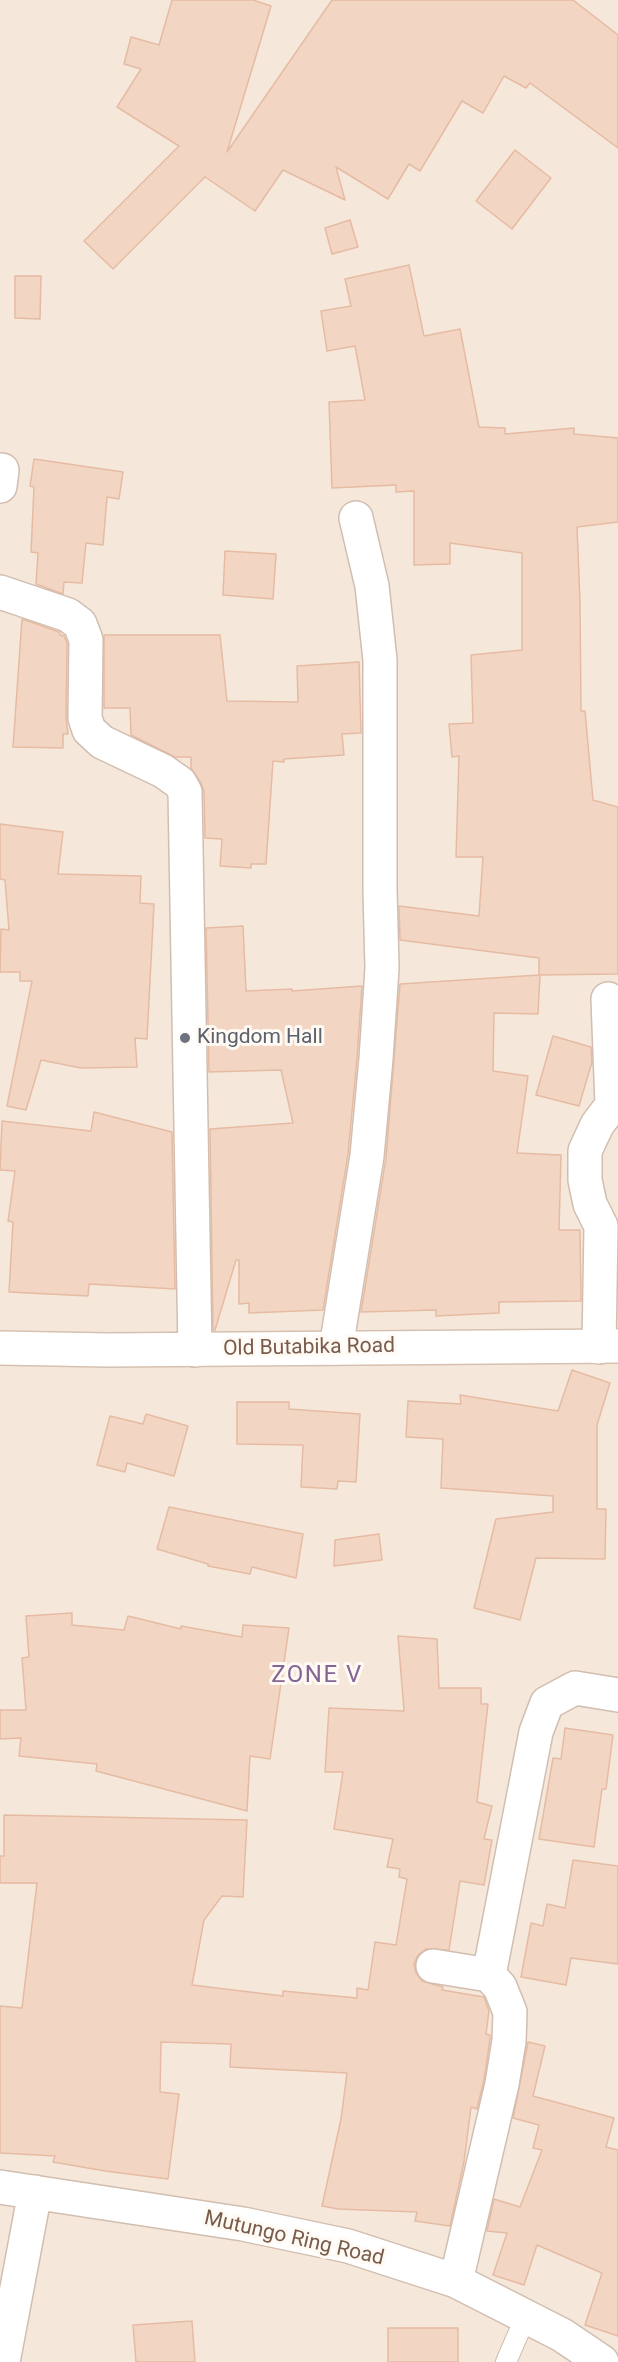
<!DOCTYPE html>
<style>
body{margin:0}
canvas{display:block;background:#fdf6ec}
</style>
<canvas width="618" height="2362"></canvas>
<script>
const ctx = document.querySelector('canvas').getContext('2d');
ctx.lineJoin = 'round';
function paint(path, color) {
  ctx.fillStyle = color;
  ctx.fill(path, 'evenodd');
}
function toPath(rows) {
  const path = new Path2D();
  for (const r of rows) {
    path.moveTo(r[0], r[1]);
    for (let i = 2; i < r.length; i += 2) path.lineTo(r[i], r[i + 1]);
  }
  return path;
}
function stroke(path, color, width, dash) {
  ctx.strokeStyle = color;
  ctx.lineWidth = width;
  ctx.lineCap = dash ? 'butt' : 'round';
  ctx.setLineDash(dash || []);
  ctx.stroke(path);
}
function label(font, color, halo, rows, align = 'center') {
  ctx.font = font + ' Roboto,sans-serif';
  ctx.lineWidth = 6;
  ctx.setLineDash([]);
  ctx.textBaseline = 'middle';
  ctx.strokeStyle = halo;
  ctx.fillStyle = color;
  for (const [text, x, y, turn = 0] of rows) {
    ctx.save();
    ctx.translate(x, y);
    ctx.rotate((+turn || 0) * Math.PI / 180);
    ctx.textAlign = isNaN(turn) ? turn : align;
    if (halo) ctx.strokeText(text, 0, 0);
    ctx.fillText(text, 0, 0);
    ctx.restore();
  }
}
paint(toPath([
 [0,0,618,0,618,2362,0,2362]
]), '#f5e8da');
const building = toPath([
 [172,0,253,0,271,6,227,152,332,0,573,0,618,35,618,148,530,83,526,88,504,76,483,113,462,101,420,171,409,164,388,199,336,167,345,200,283,170,255,211,205,177,113,269,84,241,179,146,117,107,141,69,124,64,131,37,159,45,172,0],
 [515,150,551,178,512,229,476,201,515,150],
 [350,220,358,247,332,254,325,228,350,220],
 [409,265,424,336,460,329,479,427,505,428,505,434,574,428,574,434,618,438,618,522,577,527,580,602,581,711,585,711,593,800,618,807,618,974,540,975,538,1014,494,1013,493,1071,528,1076,517,1153,561,1155,559,1230,580,1230,581,1301,499,1302,499,1313,436,1316,436,1310,361,1312,386,1158,400,984,539,975,539,958,400,940,399,906,479,916,483,857,456,857,459,756,452,757,449,724,473,723,471,655,522,650,522,553,450,543,450,564,414,565,414,491,396,492,396,485,332,488,329,402,365,400,355,346,327,351,321,311,351,306,345,279,409,265],
 [15,276,41,276,40,319,15,318,15,276],
 [34,459,123,472,119,499,107,497,103,545,86,543,82,583,64,582,63,594,36,584,38,553,31,552,34,487,30,486,34,459],
 [225,551,276,554,273,599,223,595,225,551],
 [22,619,59,632,60,635,64,636,67,643,66,718,68,734,63,734,63,748,13,747,22,619],
 [104,635,220,635,227,701,298,702,297,666,359,662,361,733,342,734,344,755,284,759,284,762,273,761,266,864,251,864,251,868,220,866,222,839,205,838,204,791,201,783,191,768,191,757,175,757,131,735,130,708,104,708,104,635],
 [0,824,63,832,58,874,141,876,140,903,154,904,147,1039,135,1038,137,1067,81,1068,41,1060,26,1110,7,1106,32,981,20,981,20,972,0,972,1,929,9,930,5,880,0,879,0,824],
 [243,926,246,991,292,989,292,991,362,986,357,1058,348,1154,323,1310,249,1313,249,1303,239,1304,239,1260,236,1260,215,1330,213,1330,210,1129,293,1123,281,1070,209,1072,206,928,243,926],
 [553,1036,591,1047,592,1062,579,1106,536,1095,553,1036],
 [94,1112,172,1132,175,1289,89,1284,88,1296,9,1292,13,1222,8,1221,15,1171,0,1170,2,1121,91,1131,94,1112],
 [572,1370,610,1383,597,1425,597,1509,606,1509,605,1559,536,1558,520,1620,474,1608,496,1519,553,1512,553,1496,441,1488,443,1439,406,1437,408,1401,461,1404,460,1395,558,1411,572,1370],
 [237,1402,289,1402,289,1409,360,1414,356,1482,338,1481,337,1489,301,1487,303,1445,237,1444,237,1402],
 [146,1414,188,1426,174,1476,127,1463,125,1472,97,1465,110,1416,143,1424,146,1414],
 [169,1507,303,1534,296,1578,252,1567,250,1574,208,1566,208,1564,157,1549,169,1507],
 [379,1534,382,1560,334,1566,335,1540,379,1534],
 [72,1613,72,1625,124,1630,128,1616,181,1629,181,1626,242,1637,243,1625,289,1628,270,1759,250,1756,247,1811,96,1771,97,1764,19,1756,21,1738,0,1739,0,1710,26,1710,22,1658,29,1657,26,1616,72,1613],
 [398,1636,437,1639,439,1688,481,1688,481,1704,488,1704,477,1802,492,1806,484,1839,492,1840,484,1885,460,1881,449,1950,426,1949,418,1955,414,1964,416,1973,422,1981,443,1987,442,1990,484,1997,489,2011,486,2034,490,2035,490,2039,484,2080,477,2109,471,2107,464,2162,450,2226,415,2221,417,2212,338,2209,322,2206,341,2119,347,2073,230,2067,231,2044,161,2042,160,2092,179,2094,168,2179,105,2171,53,2162,55,2156,0,2153,0,2006,22,2008,37,1883,0,1883,0,1856,4,1856,4,1815,247,1820,243,1897,222,1896,204,1920,192,1985,283,1996,283,1991,357,1998,357,1988,368,1990,375,1942,396,1945,407,1879,399,1877,400,1869,387,1867,393,1839,334,1829,343,1772,325,1772,329,1708,404,1711,398,1636],
 [565,1728,613,1735,606,1789,602,1789,594,1847,539,1839,553,1758,561,1759,565,1728],
 [573,1860,618,1866,618,1964,571,1958,566,1985,521,1977,531,1923,543,1926,547,1904,565,1908,573,1860],
 [528,2042,545,2046,533,2096,614,2118,606,2147,618,2150,618,2336,585,2325,602,2273,537,2245,524,2285,493,2275,507,2233,487,2231,494,2199,520,2207,542,2150,533,2148,539,2125,513,2118,528,2042],
 [192,2321,195,2362,136,2362,133,2325,192,2321],
 [388,2328,458,2328,458,2362,388,2362,388,2328]
]);
paint(building, '#f3d5c3');
stroke(building, '#e6bba3', 1.5);
const lane = toPath([
 [506,2362,526,2316]
]);
const street = toPath([
 [0,486,2,470],
 [0,592,68,615,80,624,86,640,85,718,89,730,102,742,163,771,180,783,185,792,195,1350],
 [599,1347,601,1226,590,1204,585,1180,585,1151,597,1125,612,1105,608,999],
 [336,1348,367,1156,376,1059,382,968,380,890,380,660,372,586,356,518],
 [433,1966,489,1975],
 [0,2187,243,2224,348,2246,456,2281,562,2335,602,2362],
 [456,2281,502,2084,509,2041,510,2012,500,1987,489,1975,536,1732,547,1703,575,1688,618,1695],
 [3,2362,35,2192]
]);
const secondary = toPath([
 [0,1348,108,1350,618,1346]
]);
stroke(lane, '#d1beb0', 22);
stroke(street, '#d1beb0', 36);
stroke(secondary, '#d6c0b0', 36);
stroke(lane, '#fff', 20);
stroke(street, '#fff', 33);
stroke(secondary, '#fff', 33);
for (const [x, y, r, color] of [
 [185,1038,6,"#6b7280"]
]) {
  const dot = new Path2D();
  dot.arc(x, y, r, 0, 2 * Math.PI);
  ctx.fillStyle = color;
  ctx.fill(dot);
  stroke(dot, '#fffaf3', 2);
}
label('21px', '#5b616d', '#fffaf3', [
 ["Kingdom Hall",197,1038]
], 'left');
label('21px', '#7a5c4d', '#fffaf3', [
 ["Old Butabika Road",309,1348,-1],
 ["Mutungo Ring Road",294,2239,13]
]);
ctx.letterSpacing = '1.5px';
label('24px', '#846695', '#fffaf3', [
 ["ZONE V",317,1676]
]);
ctx.letterSpacing = '0px';
</script>
